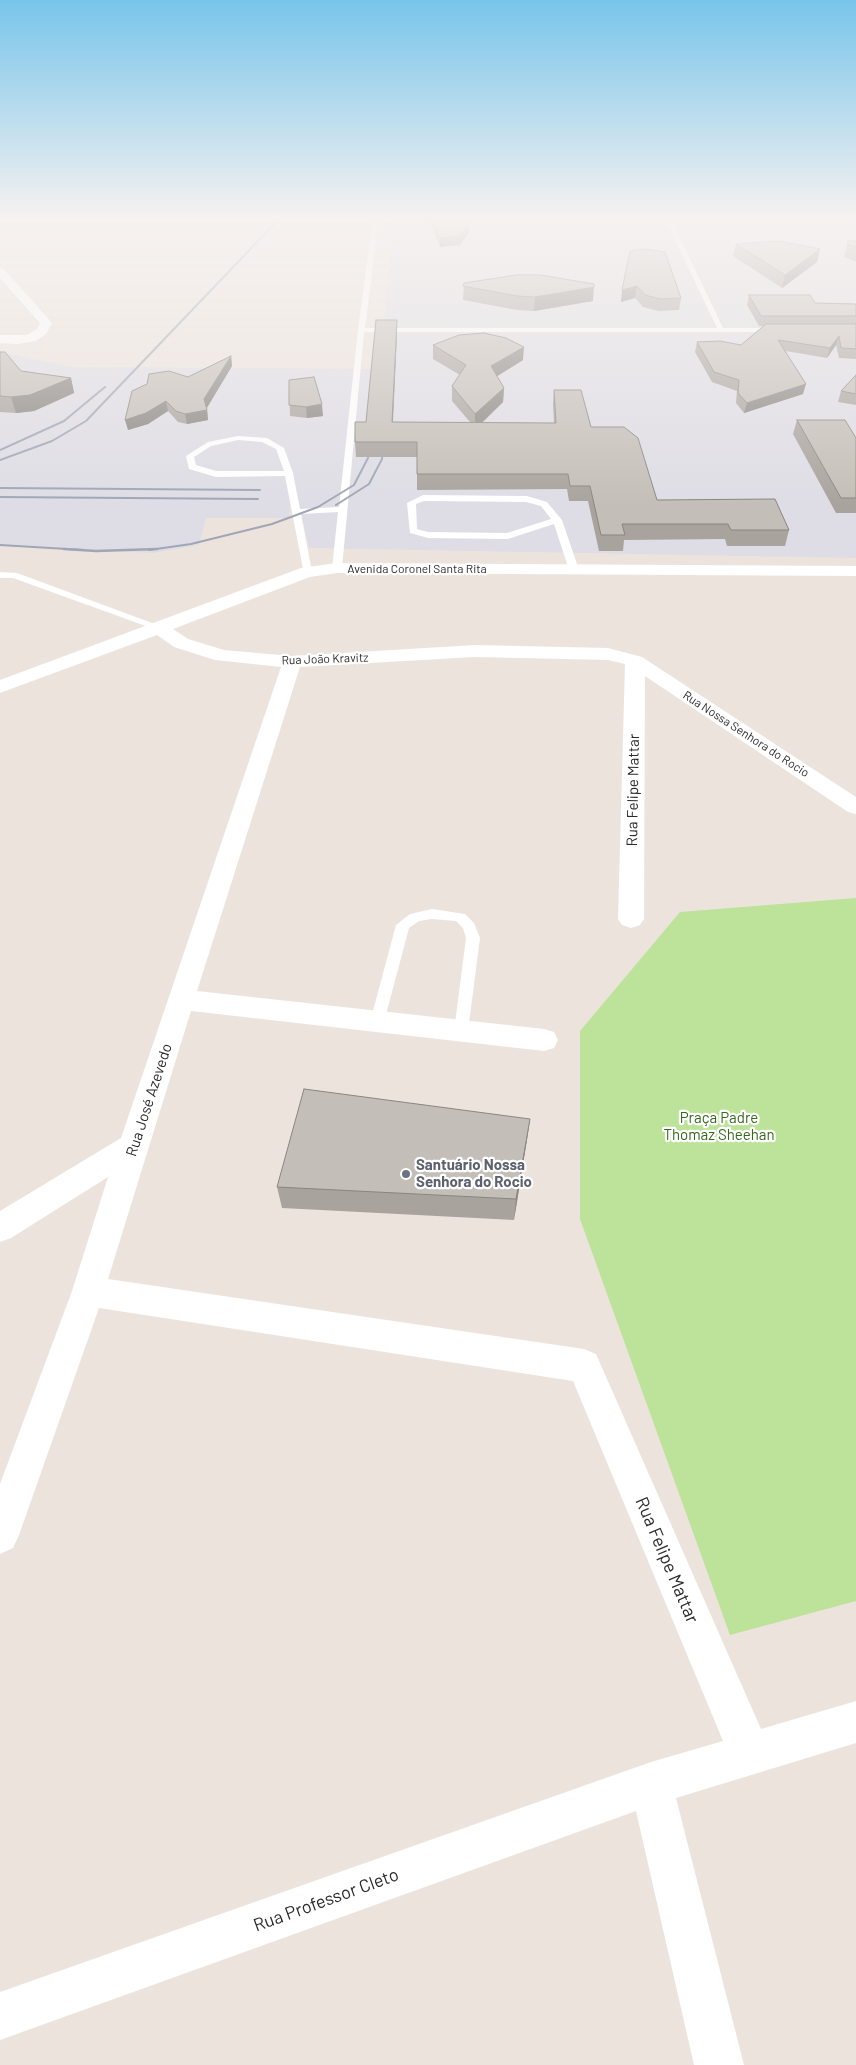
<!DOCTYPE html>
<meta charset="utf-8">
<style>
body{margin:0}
canvas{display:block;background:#ece3dd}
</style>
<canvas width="856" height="2065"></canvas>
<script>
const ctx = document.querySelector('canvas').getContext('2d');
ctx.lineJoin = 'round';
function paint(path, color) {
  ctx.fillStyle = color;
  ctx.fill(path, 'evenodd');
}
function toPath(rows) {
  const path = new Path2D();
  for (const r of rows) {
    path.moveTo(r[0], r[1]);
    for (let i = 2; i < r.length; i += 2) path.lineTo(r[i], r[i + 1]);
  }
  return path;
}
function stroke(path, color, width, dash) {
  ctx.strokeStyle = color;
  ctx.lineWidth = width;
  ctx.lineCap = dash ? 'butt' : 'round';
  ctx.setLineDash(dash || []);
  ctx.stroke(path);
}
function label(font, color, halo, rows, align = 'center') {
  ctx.font = font + ' Barlow,sans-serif';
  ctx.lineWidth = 4.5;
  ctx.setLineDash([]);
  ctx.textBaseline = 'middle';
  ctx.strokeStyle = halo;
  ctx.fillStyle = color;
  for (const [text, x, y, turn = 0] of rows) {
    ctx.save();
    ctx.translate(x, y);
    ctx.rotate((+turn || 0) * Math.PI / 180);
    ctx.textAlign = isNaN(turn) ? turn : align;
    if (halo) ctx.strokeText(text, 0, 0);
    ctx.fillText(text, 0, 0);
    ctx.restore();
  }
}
paint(toPath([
 [395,217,856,217,856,558,309,548,297,496,291,496,289,518,206,518,199,545,153,553,0,545,0,352,70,367,379,369]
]), '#dedde5');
paint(toPath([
 [856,898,856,1601,730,1635,580,1219,580,1031,680,912]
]), '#bde299');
paint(toPath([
 [373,217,379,217,365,328,717,328,664,217,670,217,723,328,780,328,783,330,780,332,364,332,342,568,337,571,332,568,338,512,301,514,312,572,304,574,285,476,216,477,189,469,186,456,208,442,238,436,267,438,284,448,293,473,300,509,339,507,358,330,373,217],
 [238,440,262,442,276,449,284,471,216,471,196,465,194,457,211,446,238,440],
 [423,495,527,496,547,502,562,520,579,570,574,573,569,570,554,524,508,539,428,538,410,533,407,503,423,495],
 [424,501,526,502,541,506,551,519,507,533,428,532,417,529,416,504,424,501],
 [0,572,17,573,163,627,162,629,154,629,13,578,0,578,0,572],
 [432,909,465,914,474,923,480,938,468,1031,466,1035,461,1037,456,1035,454,1031,466,938,463,928,456,921,432,919,419,921,409,928,384,1022,382,1026,377,1028,372,1026,370,1022,396,925,410,914,432,909]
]), '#fff');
paint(toPath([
 [0,268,4,269,52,323,46,334,36,341,17,344,0,343,0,335,27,335,37,329,40,323,0,278,0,268],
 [337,563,856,566,856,576,337,573,310,577,173,629,188,639,224,650,292,656,475,645,608,648,642,657,856,797,856,814,848,812,645,676,644,919,640,925,631,928,622,925,618,919,625,664,608,660,475,657,300,667,197,991,544,1029,554,1032,558,1040,554,1048,544,1051,191,1011,108,1279,584,1349,596,1354,761,1729,856,1701,856,1743,676,1798,744,2065,694,2065,636,1811,0,2040,0,1992,651,1762,723,1741,573,1381,99,1308,19,1535,13,1548,0,1554,0,1484,72,1291,108,1177,11,1238,0,1242,0,1211,121,1138,281,667,215,660,174,647,157,635,0,693,0,680,301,568,337,563]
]), '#fff');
stroke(toPath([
 [0,450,64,421,105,387],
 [0,460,52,441,86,421,281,217],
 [0,488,260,490],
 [0,497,258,499],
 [336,505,369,484,382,459,383,444],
 [0,545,84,550],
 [149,550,191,544,272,524,318,507,354,485,368,458,370,444]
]), '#9fa6b5', 2);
stroke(toPath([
 [64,549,96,551,157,549]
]), '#9fa6b5', 2.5);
paint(toPath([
 [430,217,459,217,469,223,469,232,460,245,440,247,430,223],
 [848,241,856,241,856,262,844,257],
 [736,244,820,249,817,262,782,288,733,256],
 [630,251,681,298,679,310,659,311,643,307,635,298,621,302],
 [464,283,593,301,534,311,517,310,463,300],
 [749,295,815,303,856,304,856,359,839,358,836,345,827,358,786,351,803,394,744,413,736,403,737,391,712,382,695,352,697,342,741,345,763,326,759,326,747,305],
 [397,334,393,422,470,422,452,401,452,386,460,375,433,359,433,345,523,360,497,376,504,388,503,402,482,423,554,423,553,404,554,390,591,427,657,500,789,530,785,546,727,546,725,539,624,540,623,551,599,551,588,501,569,501,567,489,417,490,417,457,356,457,355,442,366,422],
 [0,352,21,371,71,378,74,393,34,411,16,413,0,412],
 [231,356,232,366,207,408,208,420,187,424,178,422,168,411,148,424,128,430,188,377],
 [856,375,856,405,838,402,841,391],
 [289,380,323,416,307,418,290,416],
 [797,420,856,438,856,513,836,513,793,434],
 [530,1119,514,1220,282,1208,277,1187]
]), '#a9a39e');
paint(toPath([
 [469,223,469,232,460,245,440,247,440,238],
 [820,249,817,262,782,288,785,275],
 [637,286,635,298,621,302,622,290],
 [594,287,593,301,534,311,535,297],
 [397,320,397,334,392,436,392,422],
 [839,336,836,345,827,358,830,348],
 [524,347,523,360,491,380,491,366],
 [231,356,232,366,206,409,204,399],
 [71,378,74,393,34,411,16,413,11,397],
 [806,384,803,394,744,413,747,403],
 [504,388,503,402,475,429,475,414],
 [166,401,168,411,148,424,128,430,125,420],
 [322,404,323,416,307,418,306,407],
 [207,410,208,420,187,424,185,414],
 [530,1119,527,1140,514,1220,516,1199]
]), '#898581');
const building = toPath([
 [431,217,459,217,469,223,460,236,440,238,431,217],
 [779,241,820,249,785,275,736,244,779,241],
 [848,241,856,241,856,247,847,244,848,241],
 [646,249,665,252,681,298,660,299,645,295,637,286,622,290,630,251,646,249],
 [517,275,540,275,594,284,594,287,535,297,517,296,463,286,464,283,517,275],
 [749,295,810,295,815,303,856,304,856,316,761,316,749,295],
 [376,320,397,320,392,422,556,423,554,390,581,390,591,427,624,427,638,438,657,500,775,499,789,530,731,530,728,524,622,524,625,535,601,535,590,486,570,486,568,474,417,474,417,442,355,442,355,422,366,422,376,320],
 [766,324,856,324,856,349,841,348,839,336,830,348,778,340,806,384,747,403,738,393,739,380,714,372,697,342,720,341,741,345,766,324],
 [484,333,506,338,524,347,491,366,504,388,475,414,452,386,466,365,433,345,459,335,484,333],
 [0,352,5,352,21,371,71,378,30,395,11,397,0,396,0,352],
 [231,356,204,399,207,410,185,414,176,411,166,401,146,413,125,420,132,391,147,384,149,374,169,371,188,377,231,356],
 [856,375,856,394,841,391,856,375],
 [314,377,322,404,306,407,289,405,289,380,314,377],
 [797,420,845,420,856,438,856,498,841,498,797,420],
 [304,1089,530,1119,516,1199,277,1187,304,1089]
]);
paint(building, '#c4beb8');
stroke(building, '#898581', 1);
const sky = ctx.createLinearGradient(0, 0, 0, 506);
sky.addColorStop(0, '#78c5ea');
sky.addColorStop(0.43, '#f6f2f0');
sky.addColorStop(1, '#f6f2f000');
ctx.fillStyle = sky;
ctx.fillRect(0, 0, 856, 506);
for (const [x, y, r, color] of [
 [406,1174,5,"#6b7280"]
]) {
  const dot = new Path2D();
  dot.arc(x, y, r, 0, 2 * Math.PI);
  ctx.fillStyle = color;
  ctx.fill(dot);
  stroke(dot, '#fff', 2);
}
label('12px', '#2a2a2a', '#fff', [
 ["Avenida Coronel Santa Rita",417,569],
 ["Rua João Kravitz",325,659,-2],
 ["Rua Nossa Senhora do Rocio",746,734,33]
]);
label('15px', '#2a2a2a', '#fff', [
 ["Rua Felipe Mattar",633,790,-89],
 ["Rua José Azevedo",149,1100,-72]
]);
label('15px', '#36671b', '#fff', [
 ["Praça Padre",719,1118],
 ["Thomaz Sheehan",719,1135]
]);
label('bold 15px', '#5b616d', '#fff', [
 ["Santuário Nossa",416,1165],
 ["Senhora do Rocio",416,1182]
], 'left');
label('18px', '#2a2a2a', '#fff', [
 ["Rua Felipe Mattar",667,1560,67],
 ["Rua Professor Cleto",326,1900,-20]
]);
</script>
